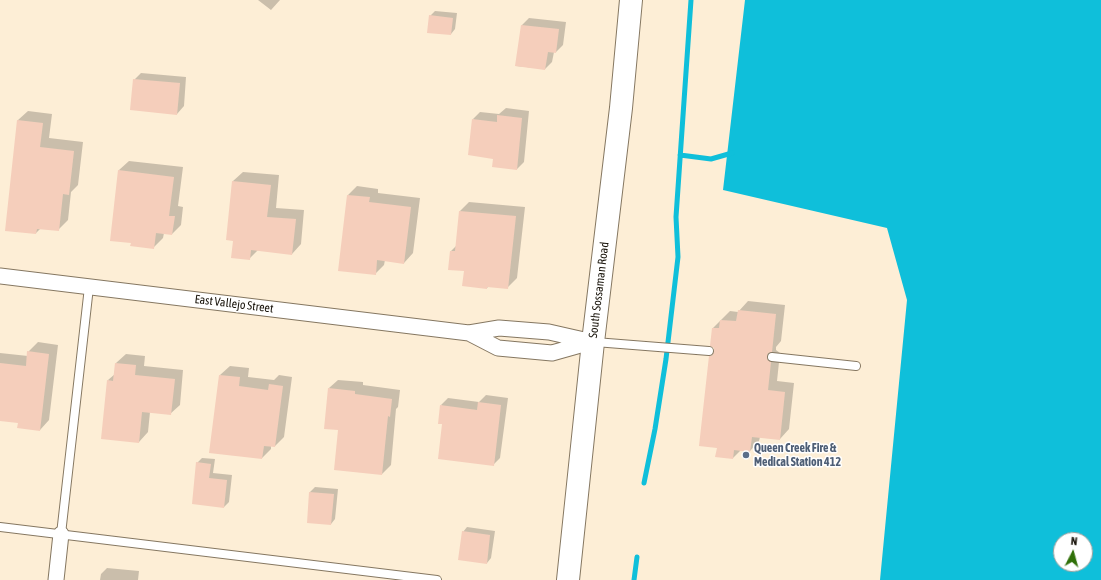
<!DOCTYPE html>
<style>
body{margin:0}
#map{position:relative;width:1101px;height:580px;overflow:hidden;background:#fdeed6;font-family:"Asap Condensed",sans-serif}
canvas{display:block}
.north{position:absolute;left:1053px;top:532px;width:40px;height:40px;box-sizing:border-box;background:#fff;border:1px solid #a3a19d;border-radius:50%;rotate:6deg;font-size:11px;font-weight:700;line-height:16px;text-align:center;color:#19140b}
.north::after{content:'';display:block;margin:auto;width:14px;height:18px;background:#307009;clip-path:polygon(50% 0,100% 100%,50% 72%,0 100%)}
</style>
<div id="map">
<canvas width="1101" height="580"></canvas>
<div class="north">N</div>
</div>
<script>
const ctx = document.querySelector('canvas').getContext('2d');
ctx.lineJoin = 'round';
function paint(path, color) {
  ctx.fillStyle = color;
  ctx.fill(path, 'evenodd');
}
function toPath(rows) {
  const path = new Path2D();
  for (const r of rows) {
    path.moveTo(r[0], r[1]);
    for (let i = 2; i < r.length; i += 2) path.lineTo(r[i], r[i + 1]);
  }
  return path;
}
function stroke(path, color, width, dash) {
  ctx.strokeStyle = color;
  ctx.lineWidth = width;
  ctx.lineCap = dash ? 'butt' : 'round';
  ctx.setLineDash(dash || []);
  ctx.stroke(path);
}
function label(font, color, halo, rows, align = 'center') {
  ctx.font = font + ' "Asap Condensed",sans-serif';
  ctx.lineWidth = 3;
  ctx.setLineDash([]);
  ctx.textBaseline = 'middle';
  ctx.strokeStyle = halo;
  ctx.fillStyle = color;
  for (const [text, x, y, turn = 0] of rows) {
    ctx.save();
    ctx.translate(x, y);
    ctx.rotate((+turn || 0) * Math.PI / 180);
    ctx.textAlign = isNaN(turn) ? turn : align;
    if (halo) ctx.strokeText(text, 0, 0);
    ctx.fillText(text, 0, 0);
    ctx.restore();
  }
}
paint(toPath([
 [745,0,1101,0,1101,580,880,580,907,300,887,228,723,190],
 [1061,540,1085,540,1085,564,1061,564]
]), '#0fbfda');
paint(toPath([
 [258,0,280,0,271,10],
 [435,11,457,13,455,29,451,34,430,16],
 [529,18,566,22,563,45,556,52,554,52,552,62,545,69,516,66,522,25],
 [141,73,186,77,184,106,177,114,134,80],
 [506,108,529,111,524,162,517,169,494,158,473,119,480,112,499,114],
 [28,111,52,114,49,138,83,142,78,185,71,192,68,220,58,230,41,228,36,233,18,120],
 [129,161,183,167,178,206,183,207,181,225,172,234,164,233,163,238,153,248,119,170],
 [243,172,279,175,276,208,304,210,301,244,292,254,258,250,249,259,234,240,228,239,233,181],
 [357,186,378,189,378,193,420,198,413,253,404,263,385,260,384,265,375,274,348,195],
 [469,202,525,207,517,278,507,288,489,286,487,288,465,270,449,269,451,251,457,245,460,211],
 [748,301,785,305,781,341,776,347,776,350,780,353,777,381,794,383,789,429,780,439,760,437,759,441,750,451,741,450,733,458,718,447,710,357,715,351,713,328,730,311,738,312],
 [38,342,58,345,49,420,40,430,19,422,0,420,0,353,28,356,28,352],
 [126,354,145,356,144,366,183,370,180,405,170,414,150,412,148,432,139,442,108,380,115,374,116,363],
 [230,366,249,368,248,377,274,380,279,375,292,377,284,437,275,446,271,446,271,449,262,458,220,375],
 [338,380,363,382,363,385,400,390,398,407,396,409,391,465,382,474,329,388],
 [486,395,508,398,500,458,493,465,441,405,448,398,479,402],
 [202,458,215,459,213,473,232,475,229,502,224,507,197,463],
 [315,487,338,489,335,519,331,524,308,522,310,492],
 [467,527,495,531,491,558,487,563,463,532],
 [107,568,139,571,138,580,100,580,101,574]
]), '#0003');
stroke(toPath([
 [680,155,711,159,732,153],
 [644,483,655,429,666,359,678,257,676,217,691,0],
 [634,580,637,557]
]), '#0fbfda', 5);
paint(toPath([
 [429,15,453,18,451,35,427,33],
 [521,25,559,29,556,53,548,52,545,70,515,66],
 [133,79,180,83,177,115,130,110],
 [497,115,522,118,517,170,492,167,493,159,468,155,472,119,497,122],
 [17,120,43,123,40,147,74,151,69,195,63,194,59,231,37,229,36,234,5,231],
 [118,170,174,177,169,216,175,216,172,235,156,233,154,249,130,246,131,243,110,241],
 [232,181,271,185,267,217,296,219,292,255,251,250,250,260,231,258,233,241,226,240],
 [347,195,370,197,369,202,411,207,404,264,377,260,376,275,338,271],
 [459,211,516,216,508,289,487,287,487,289,462,286,464,271,448,270,450,251,455,251],
 [738,310,776,314,772,352,768,353,767,356,767,360,771,362,768,390,785,392,780,440,752,437,750,452,734,450,733,459,715,457,717,448,699,446,709,356,712,356,714,352,714,348,710,346,712,328,719,328,720,320,736,321],
 [27,351,49,354,40,431,17,428,18,423,0,421,0,363,26,366],
 [115,363,136,365,135,375,175,379,171,415,142,412,139,443,101,439,107,380,113,381],
 [219,375,240,377,239,386,268,390,269,384,283,386,275,447,264,446,262,459,209,453],
 [328,388,355,391,355,394,392,399,390,417,388,416,382,475,334,470,338,430,324,429],
 [478,402,501,405,494,466,438,459,442,424,438,424,440,405,477,410],
 [196,462,211,464,209,478,227,480,224,508,192,504],
 [309,492,334,494,331,525,307,523],
 [462,531,490,535,487,564,458,560]
]), '#f5cebb');
const service = toPath([
 [595,342,709,351],
 [772,357,856,366],
 [0,527,437,580],
 [61,534,89,287]
]);
const minor = toPath([
 [0,276,469,333,499,328,549,332,593,342],
 [469,333,498,348,552,353,591,342],
 [56,580,61,534]
]);
const secondary = toPath([
 [568,580,593,342,621,108,631,0]
]);
stroke(service, '#857761', 10);
stroke(minor, '#857761', 17);
stroke(secondary, '#857761', 24);
stroke(service, '#fff', 8);
stroke(minor, '#fff', 15);
stroke(secondary, '#fff', 22);
for (const [x, y, r, color] of [
 [746,455,4,"#5c6f8a"]
]) {
  const dot = new Path2D();
  dot.arc(x, y, r, 0, 2 * Math.PI);
  ctx.fillStyle = color;
  ctx.fill(dot);
  stroke(dot, '#fff', 1.5);
}
label('12px', '#19140b', '#fff', [
 ["South Sossaman Road",599,290,-83],
 ["East Vallejo Street",234,304,7]
]);
label('bold 12px', '#4e5e75', '#fff', [
 ["Queen Creek Fire &",754,448],
 ["Medical Station 412",754,462]
], 'left');
</script>
